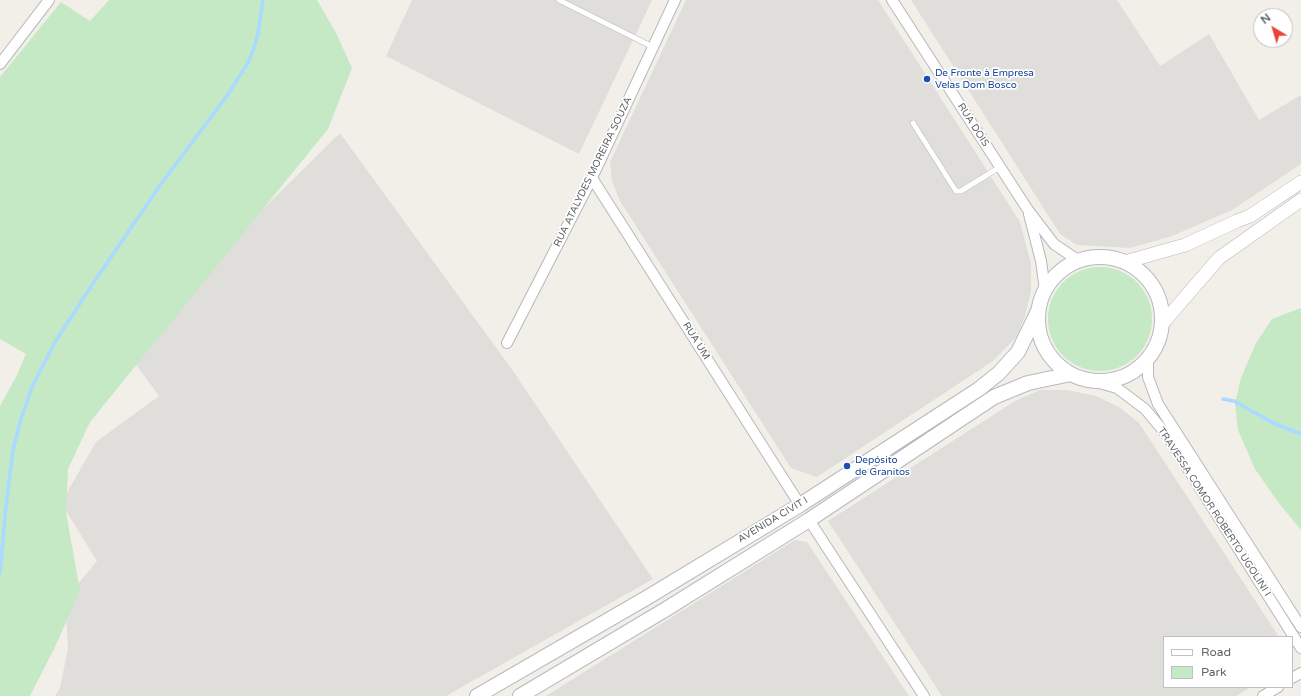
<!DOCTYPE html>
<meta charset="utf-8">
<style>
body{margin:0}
#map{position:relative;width:1301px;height:696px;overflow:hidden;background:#f1efe8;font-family:"Varela Round",sans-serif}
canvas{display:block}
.legend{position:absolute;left:1163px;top:636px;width:130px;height:52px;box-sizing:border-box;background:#fff;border:1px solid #bfc1c3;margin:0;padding:5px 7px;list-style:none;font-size:12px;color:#5f6368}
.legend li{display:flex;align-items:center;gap:8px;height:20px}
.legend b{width:20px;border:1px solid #bfc1c3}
.north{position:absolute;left:1253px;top:8px;width:40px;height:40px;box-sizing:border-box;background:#fff;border:1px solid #bfc1c3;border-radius:50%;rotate:322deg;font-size:11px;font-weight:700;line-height:16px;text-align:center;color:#5f6368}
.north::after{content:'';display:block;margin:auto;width:14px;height:18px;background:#ea4335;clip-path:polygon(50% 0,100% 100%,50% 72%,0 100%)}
</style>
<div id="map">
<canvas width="1301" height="696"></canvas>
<ul class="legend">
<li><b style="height:5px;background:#fff"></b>Road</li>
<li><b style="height:11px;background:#c5e8c5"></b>Park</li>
</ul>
<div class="north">N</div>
</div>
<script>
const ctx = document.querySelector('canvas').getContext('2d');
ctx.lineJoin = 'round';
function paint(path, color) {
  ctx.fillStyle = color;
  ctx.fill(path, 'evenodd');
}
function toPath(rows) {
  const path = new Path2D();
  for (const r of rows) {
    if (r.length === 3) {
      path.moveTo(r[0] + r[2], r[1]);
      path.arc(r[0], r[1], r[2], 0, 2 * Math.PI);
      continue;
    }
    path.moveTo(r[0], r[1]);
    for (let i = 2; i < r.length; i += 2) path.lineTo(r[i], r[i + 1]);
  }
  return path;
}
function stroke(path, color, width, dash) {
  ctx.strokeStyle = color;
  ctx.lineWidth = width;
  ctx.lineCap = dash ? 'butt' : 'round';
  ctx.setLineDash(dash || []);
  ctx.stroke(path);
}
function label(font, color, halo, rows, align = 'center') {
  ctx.font = font + ' "Varela Round",sans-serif';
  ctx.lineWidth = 3.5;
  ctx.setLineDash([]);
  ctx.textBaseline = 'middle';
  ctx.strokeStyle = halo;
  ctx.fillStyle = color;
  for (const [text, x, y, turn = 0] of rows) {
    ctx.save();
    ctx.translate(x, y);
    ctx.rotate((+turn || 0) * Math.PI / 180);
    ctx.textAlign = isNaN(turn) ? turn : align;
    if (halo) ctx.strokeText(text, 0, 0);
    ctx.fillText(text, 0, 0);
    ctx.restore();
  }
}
paint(toPath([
 [412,0,652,0,579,154,386,56],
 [686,0,878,0,1020,222,1031,264,1031,292,1024,319,1016,337,993,361,817,477,791,468,620,201,612,181,610,162],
 [911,0,1117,0,1160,66,1209,34,1259,120,1301,95,1301,164,1232,210,1172,236,1130,248,1077,245,1060,234],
 [340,133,513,371,653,579,446,696,55,696,60,688,68,648,65,599,97,561,61,503,96,442,159,396,123,347],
 [1040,390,1067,390,1096,396,1119,407,1139,423,1279,637,1164,637,1164,687,1251,687,1236,696,942,696,828,521,1015,401],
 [795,540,807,542,909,696,546,696]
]), '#e0deda');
paint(toPath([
 [109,0,317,0,336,33,352,68,328,129,90,422,68,469,66,512,80,591,54,649,30,696,0,696,0,406,17,375,26,354,0,339,0,77,61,2,90,21],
 [1100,319,52],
 [1301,308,1301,530,1278,502,1255,469,1238,430,1235,403,1241,378,1256,343,1272,319]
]), '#c5e8c5');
stroke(toPath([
 [1223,399,1234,401,1273,423,1301,434],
 [0,573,6,506,13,450,20,422,32,387,55,342,94,282,161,184,226,97,248,63,254,48,258,33,263,0]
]), '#aadaff', 3.5);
const service = toPath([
 [559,0,653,47],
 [913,123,956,191,961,191,1000,167]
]);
const minor = toPath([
 [892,0,1028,210,1054,244,1079,261],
 [0,64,49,0],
 [592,178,800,505],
 [1029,214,1041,261,1045,290],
 [507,343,592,178,675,0],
 [1148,358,1148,377,1158,404,1301,627],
 [1092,381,1117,388,1145,409,1166,434,1301,648],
 [809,520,924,696],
 [1292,678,1301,673],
 [1263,696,1278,687]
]);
const tertiary = toPath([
 [1125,262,1185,245,1237,221,1250,216,1301,182],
 [1162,324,1219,258,1301,200]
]);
const secondary = toPath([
 [1100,319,62],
 [477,696,648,597,800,505,979,389,999,373,1018,352,1038,311],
 [520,696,663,611,809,520,994,397,1028,383,1071,374]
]);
stroke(service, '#b5b8bc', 6);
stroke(minor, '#b5b8bc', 12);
stroke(tertiary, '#b5b8bc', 14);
stroke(secondary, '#b6babf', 16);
stroke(service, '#fff', 5);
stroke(minor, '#fff', 10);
stroke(tertiary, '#fff', 13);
stroke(secondary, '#fff', 14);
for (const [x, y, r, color] of [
 [927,79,4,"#1a4fb4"],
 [847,466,4,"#1a4fb4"]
]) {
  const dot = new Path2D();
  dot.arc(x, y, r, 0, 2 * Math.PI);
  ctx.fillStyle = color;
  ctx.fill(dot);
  stroke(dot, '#fff', 1.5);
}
label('10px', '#164399', '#fff', [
 ["De Fronte à Empresa",935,73],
 ["Velas Dom Bosco",935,85],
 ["Depósito",855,460],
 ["de Granitos",855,472]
], 'left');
label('10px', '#5f6368', '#fff', [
 ["RUA DOIS",973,125,57],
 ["RUA ATALYDES MOREIRA SOUZA",593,172,-64],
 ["RUA UM",696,341,58],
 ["TRAVESSA COMOR ROBERTO UGOLINI I",1214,512,57],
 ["AVENIDA CIVIT I",773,520,-31]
]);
</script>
